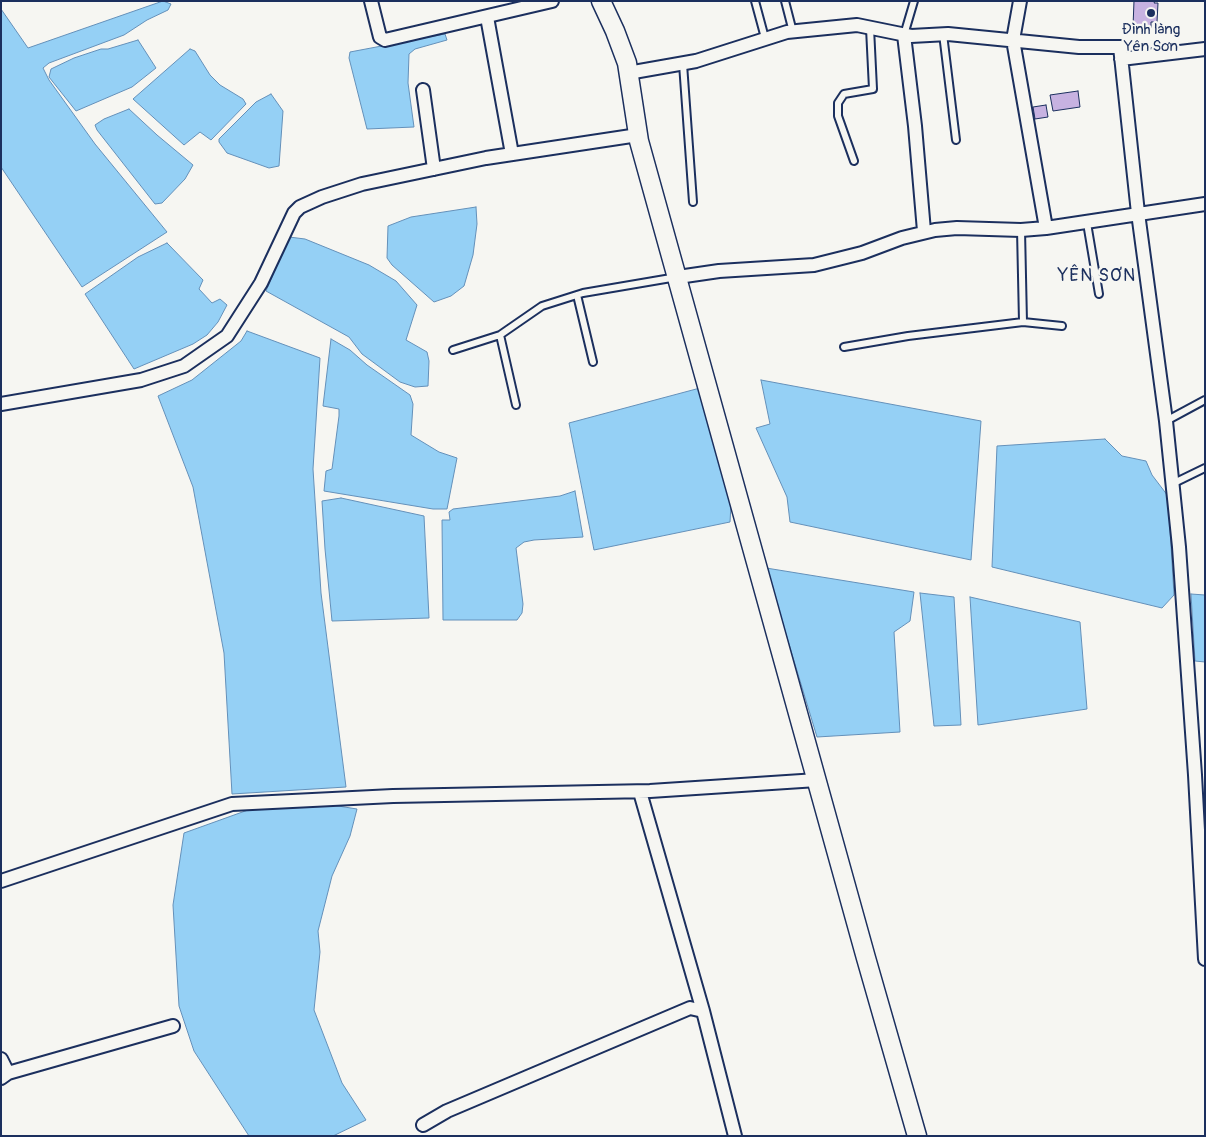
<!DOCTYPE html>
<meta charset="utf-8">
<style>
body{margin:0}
#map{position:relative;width:1206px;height:1137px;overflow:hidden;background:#f6f6f2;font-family:Pangolin,sans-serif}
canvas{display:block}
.frame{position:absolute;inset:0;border:2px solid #1b2f5e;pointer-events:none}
</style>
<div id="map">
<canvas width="1206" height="1137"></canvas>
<div class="frame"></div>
</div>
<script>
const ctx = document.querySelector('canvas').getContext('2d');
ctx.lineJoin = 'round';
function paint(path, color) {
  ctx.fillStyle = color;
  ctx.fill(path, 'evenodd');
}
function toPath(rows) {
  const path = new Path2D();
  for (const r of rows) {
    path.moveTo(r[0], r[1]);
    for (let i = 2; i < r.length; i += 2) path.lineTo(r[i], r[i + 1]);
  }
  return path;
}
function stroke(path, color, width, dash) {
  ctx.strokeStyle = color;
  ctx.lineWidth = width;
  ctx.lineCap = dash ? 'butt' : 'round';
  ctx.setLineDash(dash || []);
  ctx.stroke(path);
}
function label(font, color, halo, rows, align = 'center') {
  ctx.font = font + ' Pangolin,sans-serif';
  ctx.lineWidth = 4.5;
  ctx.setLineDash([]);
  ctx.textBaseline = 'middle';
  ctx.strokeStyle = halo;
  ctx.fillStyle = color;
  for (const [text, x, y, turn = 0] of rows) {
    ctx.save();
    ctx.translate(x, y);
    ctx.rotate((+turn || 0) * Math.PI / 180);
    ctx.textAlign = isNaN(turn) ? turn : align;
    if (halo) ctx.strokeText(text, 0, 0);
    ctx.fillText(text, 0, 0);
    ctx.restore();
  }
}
const water = toPath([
 [163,1,171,4,168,10,147,20,124,35,49,63,43,68,49,80,95,144,167,232,82,287,1,167,1,9,28,48,163,1],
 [445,34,447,40,415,49,409,54,408,83,414,127,367,129,349,58,350,52,445,34],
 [138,40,156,68,132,87,76,111,49,77,51,69,74,58,101,49,108,49,138,40],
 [190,49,195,51,210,75,220,85,243,99,246,104,211,140,200,132,184,145,133,99,190,49],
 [271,94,283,111,279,166,269,168,227,153,219,142,219,139,256,102,271,94],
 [129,109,157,135,193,165,185,179,162,203,155,204,97,130,95,125,104,119,129,109],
 [476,207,477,224,473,255,464,286,451,296,434,302,392,265,387,258,388,226,411,217,476,207],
 [289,237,305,239,369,265,396,281,417,305,406,340,427,352,429,361,428,386,415,387,400,382,362,354,349,337,266,291,289,237],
 [167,243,203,280,199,289,212,303,220,299,227,305,218,322,207,335,193,344,134,369,85,294,138,257,167,243],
 [247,331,320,358,313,469,321,593,346,787,232,794,224,653,193,487,158,396,192,380,241,341,247,331],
 [331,339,350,350,367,365,410,395,413,404,411,435,439,452,457,458,447,509,433,509,324,491,326,471,332,469,339,416,339,409,323,406,331,339],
 [761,380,981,421,971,560,790,522,787,497,756,428,770,424,761,380],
 [700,388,731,504,730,522,594,550,569,423,700,388],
 [1105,439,1122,456,1146,461,1152,475,1168,496,1174,595,1162,608,992,567,997,446,1105,439],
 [575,491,583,537,534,540,524,542,516,548,523,604,522,613,517,620,443,620,442,520,450,520,449,512,453,509,560,496,575,491],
 [341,498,424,516,429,618,332,621,325,549,322,501,341,498],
 [766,568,914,592,910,621,894,632,900,732,817,737,766,568],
 [920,593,954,597,961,725,934,726,920,593],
 [1191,594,1205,595,1205,662,1195,661,1191,594],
 [970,597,1080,622,1087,709,978,725,970,597],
 [313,802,357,809,350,836,332,876,318,931,320,952,314,1010,342,1083,366,1120,333,1136,249,1136,194,1051,179,1006,173,905,184,833,248,810,313,802]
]);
paint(water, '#95d0f5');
stroke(water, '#6490b9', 1);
const building = toPath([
 [1134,1,1155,1,1154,3,1158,3,1157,22,1151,22,1151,28,1133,27,1134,1],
 [1078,91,1080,107,1053,111,1050,95,1078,91],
 [1046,105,1048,117,1035,119,1033,107,1046,105]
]);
paint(building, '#c7b2e1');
stroke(building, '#1b2f5e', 1);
const lane = toPath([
 [755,1,765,38],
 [785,1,793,32],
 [943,34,956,140],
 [904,35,914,1],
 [683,64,693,202],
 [854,161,838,116,838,103,844,94,873,89,870,28],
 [1087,223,1099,294],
 [1021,230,1023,322],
 [577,295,593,362],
 [500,335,516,405],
 [844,347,908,336,1023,322,1062,326],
 [453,350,500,335,542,306,583,293,677,277],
 [1166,421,1205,400],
 [1172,484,1205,468]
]);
const street = toPath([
 [371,1,380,37,385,40,552,1],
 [1020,1,1013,40,1046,228],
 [487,17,512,154],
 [904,35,915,126,924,231],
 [1120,47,1138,213,1166,421,1179,547,1195,775,1205,959],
 [1121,59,1205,49],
 [628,73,696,61,787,32,857,25,911,36,948,34,1079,47,1121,47],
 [423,90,434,169],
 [678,277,719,271,814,265,862,253,902,238,935,230,957,228,1021,230,1046,228,1205,204],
 [1,404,141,380,184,366,227,336,261,283,294,213,300,207,322,197,362,184,486,158,638,135],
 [640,792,703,1011],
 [1,881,232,804,393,796,650,791,817,780],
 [1,1059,8,1073],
 [1,1078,8,1073,173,1026],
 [423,1125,447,1111,690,1008,703,1011,735,1136]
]);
const secondary = toPath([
 [601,1,615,31,627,63,639,141,866,958,917,1136]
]);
stroke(lane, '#1b2f5e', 10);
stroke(street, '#1b2f5e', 16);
stroke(secondary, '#1b2f5e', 21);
stroke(lane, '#f6f6f2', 6);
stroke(street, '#f6f6f2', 12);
stroke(secondary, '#f6f6f2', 18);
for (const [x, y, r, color] of [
 [1151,13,5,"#1b2f5e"]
]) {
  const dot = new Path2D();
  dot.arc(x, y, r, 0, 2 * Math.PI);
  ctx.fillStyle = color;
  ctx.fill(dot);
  stroke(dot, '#f6f6f2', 2);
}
label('15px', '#1b2f5e', '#f6f6f2', [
 ["Đình làng",1151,30],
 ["Yên Sơn",1151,47]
]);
ctx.letterSpacing = '1px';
label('18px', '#1b2f5e', '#f6f6f2', [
 ["YÊN SƠN",1097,276]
]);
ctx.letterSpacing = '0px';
</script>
